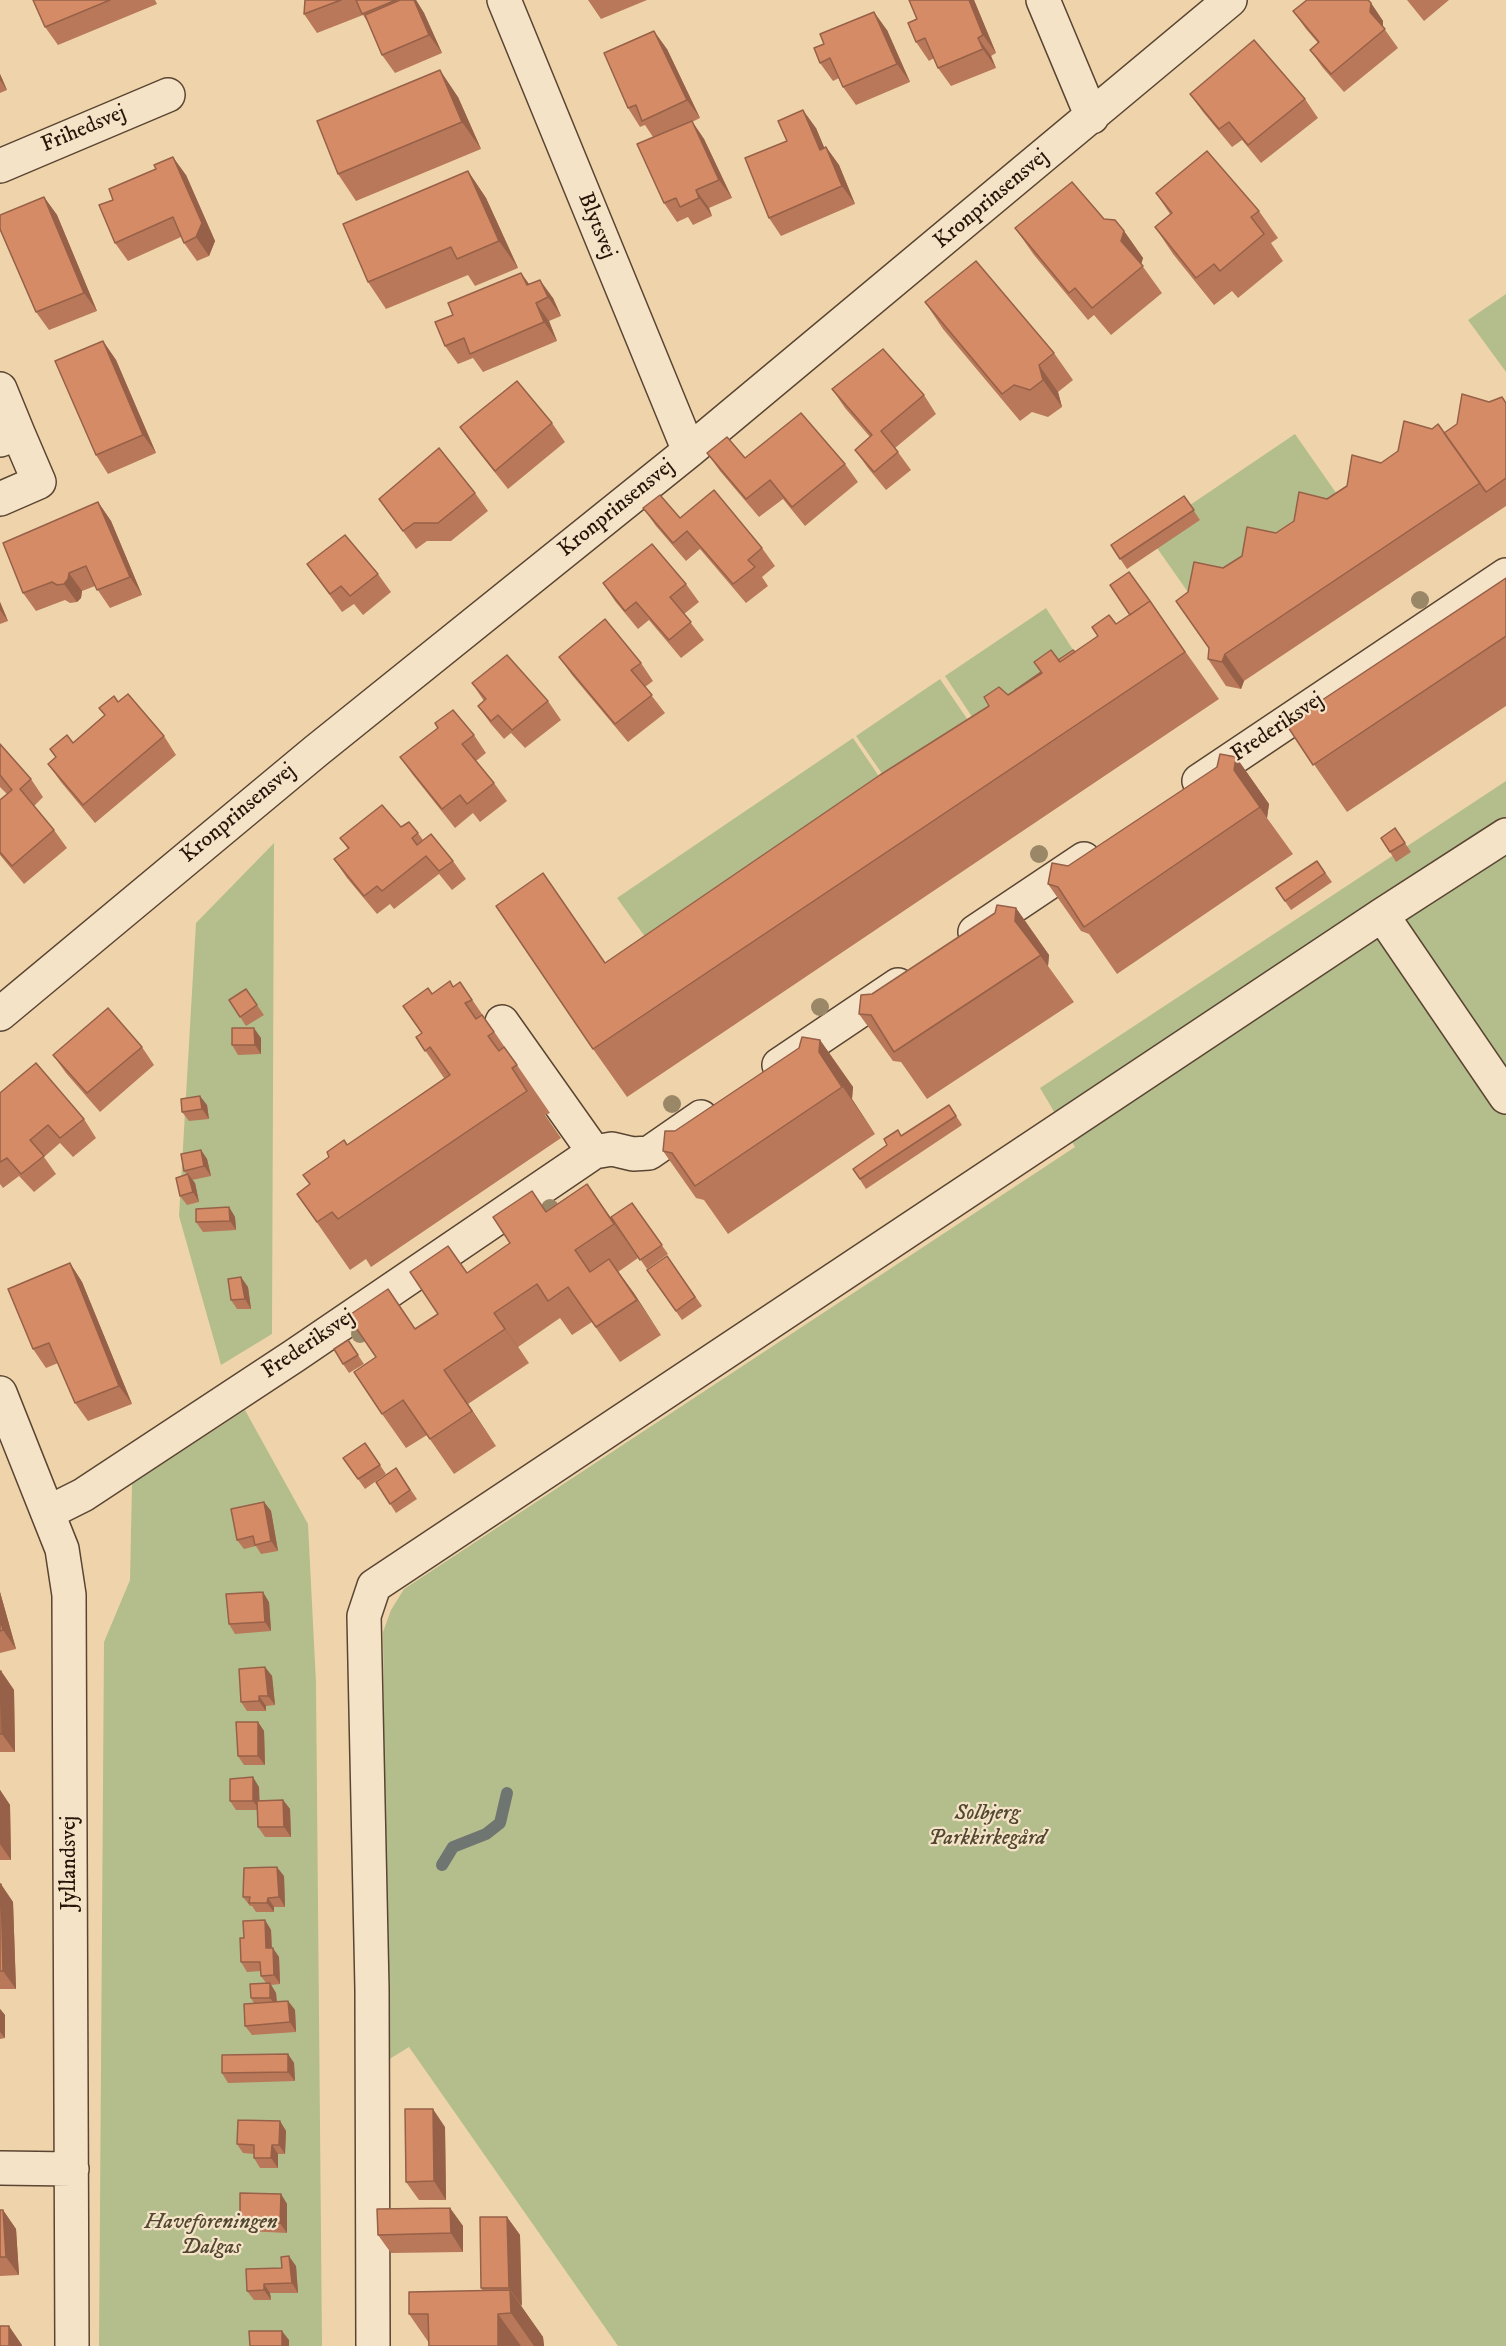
<!DOCTYPE html>
<meta charset="utf-8">
<style>
body{margin:0}
canvas{display:block;background:#efd4ab}
</style>
<canvas width="1506" height="2346"></canvas>
<script>
const ctx = document.querySelector('canvas').getContext('2d');
ctx.lineJoin = 'round';
function paint(path, color) {
  ctx.fillStyle = color;
  ctx.fill(path, 'evenodd');
}
function toPath(rows) {
  const path = new Path2D();
  for (const r of rows) {
    path.moveTo(r[0], r[1]);
    for (let i = 2; i < r.length; i += 2) path.lineTo(r[i], r[i + 1]);
  }
  return path;
}
function stroke(path, color, width, dash) {
  ctx.strokeStyle = color;
  ctx.lineWidth = width;
  ctx.lineCap = dash ? 'butt' : 'round';
  ctx.setLineDash(dash || []);
  ctx.stroke(path);
}
function label(font, color, halo, rows, align = 'center') {
  ctx.font = font + ' "IM FELL DW Pica",serif';
  ctx.lineWidth = 4.5;
  ctx.setLineDash([]);
  ctx.textBaseline = 'middle';
  ctx.strokeStyle = halo;
  ctx.fillStyle = color;
  for (const [text, x, y, turn = 0] of rows) {
    ctx.save();
    ctx.translate(x, y);
    ctx.rotate((+turn || 0) * Math.PI / 180);
    ctx.textAlign = isNaN(turn) ? turn : align;
    if (halo) ctx.strokeText(text, 0, 0);
    ctx.fillText(text, 0, 0);
    ctx.restore();
  }
}
paint(toPath([
 [1506,294,1506,372,1468,320],
 [1295,434,1339,497,1190,595,1157,548,1190,505],
 [1046,608,1079,659,990,744,945,676],
 [940,679,989,751,905,807,856,736],
 [853,738,889,791,656,952,617,898],
 [1506,781,1506,2346,618,2346,409,2047,388,2060,383,1632,391,1610,404,1589,1075,1147,1040,1088],
 [274,843,272,1334,221,1365,179,1216,196,923],
 [245,1410,308,1524,316,1683,322,2346,99,2346,104,1642,130,1580,132,1484]
]), '#b4be8d');
stroke(toPath([
 [442,1865,453,1847,486,1834,500,1823,507,1793]
]), '#6f7570', 12);
const minor = toPath([
 [504,0,689,451],
 [1043,0,1092,117],
 [0,166,168,95],
 [0,389,18,433],
 [0,440,18,433,39,482,0,499],
 [1199,781,1506,575],
 [1382,915,1506,1097],
 [975,932,1084,859],
 [0,1014,316,751,689,451,1230,0],
 [502,1022,594,1152],
 [779,1065,898,985],
 [0,1393,62,1549,69,1595,72,2346],
 [49,1512,83,1495,294,1356,594,1152,612,1149,633,1154,649,1153,701,1117],
 [0,2168,72,2169],
 [373,2346,372,1989,364,1616,374,1586,1382,915,1506,835]
]);
stroke(minor, '#5a4532', 36);
stroke(minor, '#f5e3c8', 33);
ctx.fillStyle = '#998768';
for (const [x, y] of [
 [1420,600],
 [1039,854],
 [820,1007],
 [672,1104],
 [550,1208],
 [360,1334]
]) {
  ctx.beginPath();
  ctx.arc(x, y, 9, 0, 2 * Math.PI);
  ctx.fill();
}
paint(toPath([
 [33,0,155,0,157,4,58,45,45,27],
 [305,0,416,0,424,13,442,53,395,73,382,55,367,21,363,15,317,33,304,14],
 [588,0,647,0,601,19],
 [909,0,974,0,996,53,991,56,996,68,951,86,938,68,934,58,929,61,916,42,917,19],
 [1407,0,1449,0,1424,21],
 [1371,3,1383,21,1383,27,1398,48,1344,92,1323,68,1310,50,1318,43,1306,29,1293,11],
 [887,30,910,82,856,105,843,87,839,78,833,81,820,63],
 [667,49,700,118,692,122,704,139,732,198,709,208,712,216,693,225,688,217,677,222,664,203,653,137,645,125,640,127,628,108],
 [0,74,7,90,0,93],
 [1190,94,1305,99,1318,118,1261,163,1242,140,1232,147,1203,112],
 [458,97,481,149,356,201,338,174],
 [816,128,824,148,826,147,839,165,855,204,781,236,769,218],
 [468,171,486,198,518,268,475,286,468,275,386,309,368,282],
 [186,175,215,241,209,256,197,261,184,243,181,237,128,261,115,243],
 [1156,193,1259,211,1278,238,1271,243,1283,261,1238,298,1232,291,1214,305,1173,254,1155,227,1170,214],
 [44,197,57,215,97,311,49,330,36,312],
 [1104,219,1124,231,1143,258,1141,264,1162,293,1111,335,1094,315,1088,320,1034,255,1015,228],
 [521,273,529,284,553,298,561,316,549,321,557,341,483,372,473,358,458,364,445,346,453,315],
 [925,302,1054,353,1073,380,1058,392,1062,407,1048,417,1032,412,1020,421,943,329],
 [103,341,116,360,156,453,108,474,96,455],
 [832,389,924,395,936,414,895,448,911,470,886,490,868,468,855,450,870,437,845,408],
 [1489,402,1506,402,1506,506,1244,681,1241,689,1226,686,1208,659,1223,568,1381,463,1444,433],
 [552,423,565,442,508,489,473,445,460,427],
 [707,453,745,458,845,464,858,482,805,526,783,499,759,517,720,471],
 [475,493,488,511,451,541,427,541,416,549,379,499],
 [1184,496,1200,520,1127,569,1111,545],
 [98,502,111,521,142,595,110,608,95,586,82,591,81,598,77,602,70,603,65,600,36,611,23,593],
 [643,508,680,518,762,548,775,566,762,577,768,586,746,603,700,549,686,561,656,526],
 [307,564,378,574,391,592,363,615,354,604,342,612],
 [1129,572,1219,699,627,1097,593,1049,605,963,1008,695,1058,660,1075,652,1130,615],
 [1506,578,1506,706,1347,812,1286,724],
 [603,583,686,584,699,602,684,614,704,640,681,658,649,620,638,629,615,601],
 [0,602,8,621,0,624],
 [559,657,641,663,653,681,645,687,665,713,628,742,572,675],
 [472,683,548,701,561,720,525,748,511,733,504,739,491,724,478,706,484,701],
 [118,702,164,736,176,755,95,823,61,782,48,764,105,715,99,708],
 [474,735,486,753,476,761,494,783,507,801,480,822,473,813,455,828,413,775,400,757],
 [0,744,31,779,43,797,34,806,54,830,67,848,24,884,0,855,0,800,7,794,0,787],
 [1236,757,1269,804,1267,818,1293,854,1117,974,1089,934,1081,931,1048,884,1068,866],
 [401,827,418,833,423,840,453,861,466,879,452,890,439,874,394,909,390,904,377,914,347,878,334,859,348,849,340,838],
 [1395,828,1411,852,1396,862,1390,852],
 [1317,861,1332,882,1291,910,1276,888],
 [1016,908,1049,955,1048,966,1074,1002,927,1099,901,1062,893,1061,859,1014,872,994],
 [460,982,550,1113,545,1115,561,1138,371,1267,366,1259,350,1270,297,1194,310,1184,348,1145,444,1078,416,1037,422,1033,432,994,453,987],
 [246,989,264,1015,246,1026,229,1000],
 [261,1038,261,1054,238,1055,232,1045],
 [820,1040,853,1087,852,1099,875,1134,728,1234,704,1200,696,1198,663,1151,675,1131],
 [142,1047,154,1065,100,1112,66,1073,53,1055],
 [0,1093,84,1119,96,1138,73,1157,60,1143,44,1157,56,1174,34,1192,19,1176,3,1188,0,1184],
 [207,1105,209,1119,189,1121,182,1112],
 [949,1105,962,1125,866,1189,853,1169],
 [201,1150,207,1159,211,1176,192,1180,195,1183,199,1202,187,1205,180,1196,187,1175,184,1171],
 [587,1184,638,1258,618,1272,661,1335,620,1362,592,1322,572,1335,560,1318,518,1347,529,1363,468,1404,496,1446,454,1474,427,1435,406,1448,382,1414,388,1289,415,1329,438,1314,467,1273,510,1243,546,1211],
 [632,1203,668,1254,647,1269,611,1217],
 [229,1207,235,1217,236,1230,203,1232,196,1222],
 [667,1256,702,1306,682,1320,647,1270],
 [70,1263,82,1282,132,1404,88,1421,75,1403,58,1363,46,1368,33,1349],
 [248,1287,251,1309,237,1309,231,1300],
 [348,1340,364,1364,349,1373,343,1364],
 [365,1443,386,1474,365,1489,343,1458],
 [396,1468,417,1499,396,1513,376,1482],
 [264,1502,271,1511,278,1551,261,1554,256,1546,244,1549,237,1540],
 [0,1592,16,1649,0,1653],
 [269,1602,271,1631,235,1634,229,1624],
 [265,1667,272,1676,275,1705,266,1706,266,1711,247,1711,241,1702],
 [0,1671,1,1671,14,1690,15,1752,0,1752],
 [258,1722,264,1731,265,1765,244,1765,238,1756],
 [259,1787,259,1801,283,1800,290,1809,291,1837,265,1837,258,1827,257,1810,236,1810,230,1801],
 [0,1790,10,1805,11,1860,0,1860],
 [284,1876,285,1907,274,1907,274,1912,256,1912,252,1906,250,1906,243,1897],
 [0,1884,13,1902,16,1989,0,1989],
 [265,1920,271,1930,272,1948,279,1957,280,1984,271,1985,276,1993,277,2001,288,2001,295,2010,296,2032,252,2035,245,2026,254,2003,251,1998,266,1983,261,1976,261,1971,247,1972,241,1962,244,1938],
 [0,2009,5,2015,5,2038,0,2039],
 [288,2054,294,2063,295,2081,228,2083,222,2073],
 [280,2121,286,2131,285,2154,278,2154,278,2168,260,2168,254,2158,254,2154,243,2153,237,2144],
 [445,2127,446,2200,419,2200,406,2182],
 [281,2194,287,2204,287,2233,246,2231,240,2222],
 [450,2208,463,2226,463,2252,391,2253,378,2235],
 [0,2210,3,2210,16,2229,19,2275,0,2276],
 [507,2217,520,2235,521,2306,543,2337,544,2346,429,2346,429,2343,409,2314,483,2291,481,2288],
 [296,2266,298,2293,270,2293,271,2300,254,2300,247,2291,282,2268]
]), '#b87859');
paint(toPath([
 [413,0,416,0,424,13,442,53,429,35],
 [969,0,974,0,996,53,983,35],
 [1371,3,1383,21,1383,30,1370,12],
 [874,12,887,30,910,82,897,64],
 [654,31,667,49,700,118,687,100],
 [978,38,991,56,996,68,983,49],
 [440,70,458,97,481,149,462,122],
 [0,74,7,90,0,80],
 [803,110,816,128,833,168,820,150],
 [692,121,704,139,732,198,719,180],
 [826,147,839,165,855,204,842,186],
 [173,157,186,175,215,241,209,256,196,237],
 [468,171,486,198,518,268,499,241],
 [696,190,709,208,712,216,699,198],
 [44,197,57,215,97,311,84,293],
 [1124,231,1143,258,1140,268,1121,241],
 [521,273,534,291,540,304,527,285],
 [540,280,553,298,561,316,548,297],
 [536,303,549,321,557,341,544,322],
 [103,341,116,360,156,453,143,435],
 [1039,365,1058,392,1062,407,1043,380],
 [98,502,111,521,142,595,130,577],
 [69,573,82,591,81,598,77,602,64,584],
 [0,602,8,621,0,610],
 [1225,654,1244,681,1241,689,1222,662],
 [1236,757,1269,804,1267,818,1234,770],
 [1016,908,1049,955,1048,966,1015,921],
 [254,1028,261,1038,261,1054,255,1045],
 [820,1040,853,1087,852,1099,875,1134,819,1052],
 [200,1096,207,1105,209,1119,202,1109],
 [201,1150,207,1159,211,1176,204,1166],
 [188,1174,195,1183,199,1202,193,1192],
 [587,1184,611,1218,638,1258,614,1224],
 [229,1207,235,1217,236,1230,230,1221],
 [609,1259,634,1293,661,1335,637,1300],
 [70,1263,82,1282,132,1404,119,1386],
 [241,1277,248,1287,251,1309,245,1299],
 [494,1313,518,1347,529,1363,505,1329],
 [444,1370,468,1404,496,1446,472,1411],
 [264,1502,271,1511,278,1551,271,1541],
 [0,1592,16,1649,3,1630,0,1619],
 [263,1592,269,1602,271,1631,265,1622],
 [265,1667,272,1676,275,1705,268,1696],
 [1,1671,14,1690,15,1752,2,1734],
 [259,1696,266,1706,266,1711,259,1701],
 [258,1722,264,1731,265,1765,258,1756],
 [253,1777,259,1787,260,1810,253,1801],
 [0,1790,10,1805,11,1860,0,1844],
 [283,1800,290,1809,291,1837,284,1827],
 [277,1867,284,1876,285,1907,279,1897],
 [1,1884,13,1902,16,1989,3,1971],
 [268,1898,274,1907,274,1912,267,1903],
 [265,1920,271,1930,272,1957,266,1948],
 [273,1948,279,1957,280,1984,274,1975],
 [270,1983,276,1993,277,2007,270,1998],
 [288,2001,295,2010,296,2032,290,2022],
 [0,2009,5,2015,5,2038,0,2032],
 [288,2054,294,2063,295,2081,288,2072],
 [433,2109,445,2127,446,2200,434,2181],
 [280,2121,286,2131,285,2154,279,2145],
 [272,2145,278,2154,278,2168,271,2158],
 [281,2194,287,2204,287,2233,280,2223],
 [450,2208,463,2226,463,2252,451,2233],
 [3,2210,16,2229,19,2275,6,2257],
 [507,2217,520,2235,522,2306,509,2288],
 [289,2256,296,2266,298,2293,292,2283],
 [264,2284,270,2293,271,2300,264,2290],
 [510,2290,543,2337,544,2346,534,2346,511,2313],
 [498,2314,521,2346,498,2346],
 [9,2326,22,2345,22,2346,9,2346],
 [282,2331,289,2340,289,2346,282,2346]
]), '#966148');
const building = toPath([
 [33,0,110,0,45,27,33,0],
 [305,0,341,0,304,14,305,0],
 [356,0,396,0,362,14,356,0],
 [400,0,414,0,429,35,382,55,365,15,400,0],
 [909,0,969,0,983,35,978,38,983,49,938,68,925,38,916,42,908,23,917,19,909,0],
 [1307,0,1368,0,1371,3,1370,12,1385,29,1331,74,1310,50,1319,42,1293,11,1307,0],
 [874,12,897,64,843,87,830,58,820,63,814,48,824,44,820,34,874,12],
 [654,31,687,100,642,121,636,105,628,108,604,53,654,31],
 [1254,40,1305,99,1248,145,1229,122,1219,129,1190,94,1254,40],
 [440,70,462,122,338,174,317,121,440,70],
 [803,110,820,150,826,147,842,186,769,218,745,158,787,141,778,121,803,110],
 [692,121,719,180,696,190,699,198,680,207,676,198,664,203,637,144,692,121],
 [1207,151,1259,211,1251,217,1264,234,1220,271,1214,264,1196,278,1155,227,1172,213,1156,193,1207,151],
 [173,157,202,223,196,237,184,243,173,217,115,243,99,205,113,200,109,189,156,169,154,165,173,157],
 [468,171,499,241,457,259,451,247,368,282,343,224,468,171],
 [1072,182,1104,219,1115,220,1124,231,1121,241,1143,266,1092,308,1075,288,1069,293,1015,228,1072,182],
 [44,197,84,293,36,312,0,229,0,215,44,197],
 [976,261,1054,353,1039,365,1043,380,1030,390,1014,385,1002,394,925,302,976,261],
 [521,273,527,285,540,280,548,297,536,303,544,322,470,354,464,338,445,346,435,322,453,315,448,303,521,273],
 [103,341,143,435,96,455,55,361,103,341],
 [883,349,924,395,881,431,898,452,874,472,855,450,872,435,832,389,883,349],
 [517,381,552,423,495,471,460,427,517,381],
 [1462,394,1489,402,1502,397,1506,403,1506,478,1486,492,1444,433,1457,424,1462,394],
 [801,413,845,464,792,507,770,480,746,499,707,453,727,437,745,458,801,413],
 [1404,421,1432,429,1438,424,1480,483,1225,654,1222,662,1208,659,1209,648,1176,601,1188,592,1194,562,1223,568,1242,556,1247,527,1276,533,1294,521,1299,492,1327,499,1347,486,1352,455,1381,463,1398,451,1404,421],
 [439,448,475,493,438,523,414,523,403,531,379,499,439,448],
 [714,490,762,548,748,560,755,567,733,584,687,531,673,543,643,508,660,495,680,518,714,490],
 [1184,496,1194,510,1120,559,1111,545,1184,496],
 [98,502,130,577,97,590,86,566,69,573,68,579,64,584,57,585,52,582,23,593,3,543,98,502],
 [345,535,378,574,350,596,341,586,330,594,307,564,345,535],
 [652,544,686,584,670,597,691,622,669,640,636,602,625,611,603,583,652,544],
 [1129,572,1150,601,1130,615,1110,585,1129,572],
 [1506,578,1506,636,1313,765,1286,724,1506,578],
 [1150,601,1185,652,593,1049,496,906,543,873,605,963,880,775,989,706,984,697,999,687,1008,695,1042,673,1034,662,1051,650,1060,662,1098,636,1092,627,1109,615,1116,624,1150,601],
 [605,619,641,663,631,670,652,695,615,724,559,657,605,619],
 [1073,650,1075,652,1060,662,1058,660,1073,650],
 [507,655,548,701,512,730,498,715,491,721,478,706,486,699,472,683,507,655],
 [1041,672,1042,673,1015,690,1041,672],
 [128,694,164,736,83,805,48,764,56,757,50,749,67,735,73,743,105,715,99,708,114,696,118,702,128,694],
 [453,710,474,735,462,744,494,783,467,804,460,795,442,809,400,757,438,728,435,723,453,710],
 [0,744,31,779,20,789,54,830,12,866,0,852,0,800,12,790,0,775,0,744],
 [1220,754,1236,757,1234,770,1260,807,1084,927,1058,887,1048,884,1052,863,1068,866,1217,767,1220,754],
 [382,805,401,827,409,822,418,833,412,838,417,845,431,834,453,861,439,871,426,856,382,891,377,886,364,896,334,859,349,848,340,838,382,805],
 [1395,828,1405,843,1390,852,1381,838,1395,828],
 [1317,861,1325,873,1285,901,1276,888,1317,861],
 [997,905,1016,908,1015,921,1041,955,894,1052,871,1015,859,1014,861,995,872,994,995,913,997,905],
 [450,981,453,987,460,982,472,1000,465,1003,476,1019,482,1015,494,1032,488,1036,499,1051,504,1047,517,1065,512,1068,527,1091,338,1219,332,1212,317,1222,297,1194,310,1184,303,1175,329,1157,327,1152,344,1140,347,1145,450,1075,430,1047,425,1051,416,1037,422,1033,403,1006,428,988,432,994,450,981],
 [246,989,257,1005,240,1017,229,1000,246,989],
 [108,1008,142,1047,87,1093,53,1055,108,1008],
 [232,1028,254,1028,255,1045,232,1045,232,1028],
 [802,1037,820,1040,819,1052,842,1087,695,1186,672,1153,663,1151,665,1131,675,1131,799,1048,802,1037],
 [36,1063,84,1119,60,1138,48,1125,30,1140,44,1156,21,1174,7,1158,0,1162,0,1093,36,1063],
 [200,1096,202,1109,182,1112,181,1099,200,1096],
 [949,1105,956,1116,860,1179,853,1169,887,1145,884,1139,898,1130,901,1136,949,1105],
 [201,1150,204,1166,184,1171,181,1154,201,1150],
 [188,1174,193,1192,180,1196,176,1178,188,1174],
 [587,1184,614,1224,575,1250,590,1272,609,1259,637,1300,596,1327,568,1287,548,1301,537,1284,494,1313,505,1329,444,1370,472,1411,430,1439,403,1400,382,1414,354,1372,376,1357,348,1316,388,1289,415,1329,438,1314,410,1272,448,1246,467,1273,510,1243,493,1217,532,1191,546,1212,587,1184],
 [632,1203,662,1245,640,1260,611,1217,632,1203],
 [229,1207,230,1221,196,1222,196,1209,229,1207],
 [667,1256,695,1297,676,1311,647,1270,667,1256],
 [70,1263,119,1386,75,1403,49,1343,33,1349,8,1289,70,1263],
 [241,1277,245,1299,231,1300,228,1279,241,1277],
 [348,1340,358,1355,343,1364,334,1349,348,1340],
 [365,1443,380,1465,358,1479,343,1458,365,1443],
 [396,1468,410,1490,390,1504,376,1482,396,1468],
 [264,1502,271,1541,255,1545,253,1536,237,1540,231,1509,264,1502],
 [263,1592,265,1622,229,1624,226,1594,263,1592],
 [0,1619,3,1630,0,1631,0,1619],
 [265,1667,268,1696,259,1696,259,1701,241,1702,239,1669,265,1667],
 [0,1671,1,1671,2,1734,0,1734,0,1671],
 [236,1722,258,1722,258,1756,238,1756,236,1722],
 [253,1777,253,1801,230,1801,230,1779,253,1777],
 [283,1800,284,1827,258,1827,257,1801,283,1800],
 [277,1867,279,1897,268,1898,267,1903,249,1903,250,1897,243,1897,244,1868,277,1867],
 [0,1884,1,1884,3,1971,0,1971,0,1884],
 [265,1920,266,1948,273,1948,274,1975,261,1976,260,1962,241,1962,240,1938,244,1938,243,1921,265,1920],
 [270,1983,270,1998,251,1998,250,1984,270,1983],
 [288,2001,290,2022,245,2026,244,2004,288,2001],
 [288,2054,288,2072,222,2073,222,2055,288,2054],
 [405,2109,433,2109,434,2181,406,2182,405,2109],
 [238,2120,280,2121,279,2145,272,2145,271,2158,254,2158,254,2145,237,2144,238,2120],
 [240,2193,281,2194,280,2223,240,2222,240,2193],
 [450,2208,451,2233,378,2235,377,2209,450,2208],
 [0,2210,3,2210,6,2257,0,2257,0,2210],
 [480,2217,507,2217,509,2288,481,2288,480,2217],
 [289,2256,292,2283,264,2284,264,2290,247,2291,246,2269,282,2268,281,2257,289,2256],
 [510,2290,511,2313,498,2314,498,2346,429,2346,428,2314,409,2314,409,2292,510,2290],
 [0,2326,9,2326,9,2346,0,2346,0,2326],
 [249,2331,282,2331,282,2346,250,2346,249,2331]
]);
paint(building, '#d68b67');
stroke(building, '#966148', 1.5);
label('22px', '#281509', '#f5e3c8', [
 ["Frihedsvej",84,130,-23],
 ["Kronprinsensvej",992,200,-40],
 ["Blytsvej",596,226,68],
 ["Kronprinsensvej",617,509,-39],
 ["Frederiksvej",1278,728,-34],
 ["Kronprinsensvej",239,814,-40],
 ["Frederiksvej",309,1345,-34],
 ["Jyllandsvej",70,1863,-90]
]);
label('italic 22px', '#524831', '#f5e3c8', [
 ["Solbjerg",987,1814],
 ["Parkkirkegård",987,1839],
 ["Haveforeningen",211,2223],
 ["Dalgas",211,2248]
]);
</script>
